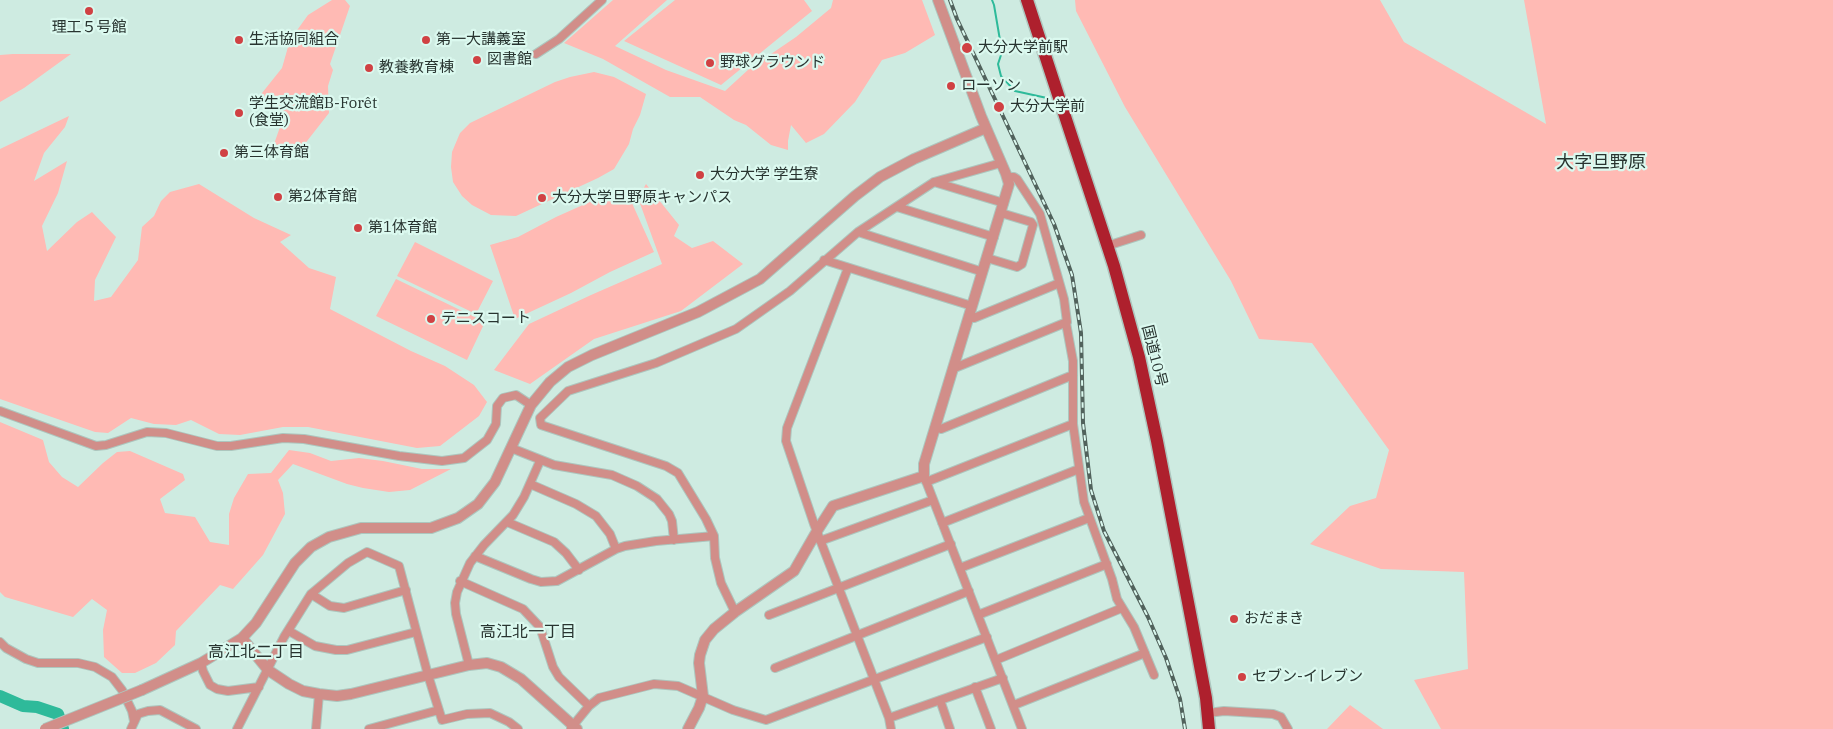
<!DOCTYPE html>
<meta charset="utf-8">
<style>
body{margin:0}
canvas{display:block;background:#ceebe1}
</style>
<canvas width="1833" height="729"></canvas>
<script>
const ctx = document.querySelector('canvas').getContext('2d');
ctx.lineJoin = 'round';
function paint(path, color) {
  ctx.fillStyle = color;
  ctx.fill(path, 'evenodd');
}
function toPath(rows) {
  const path = new Path2D();
  for (const r of rows) {
    path.moveTo(r[0], r[1]);
    for (let i = 2; i < r.length; i += 2) path.lineTo(r[i], r[i + 1]);
  }
  return path;
}
function stroke(path, color, width, dash) {
  ctx.strokeStyle = color;
  ctx.lineWidth = width;
  ctx.lineCap = dash ? 'butt' : 'round';
  ctx.setLineDash(dash || []);
  ctx.stroke(path);
}
function label(font, color, halo, rows, align = 'center') {
  ctx.font = font + ' "IBM Plex Serif","Noto Sans JP",serif';
  ctx.lineWidth = 4.5;
  ctx.setLineDash([]);
  ctx.textBaseline = 'middle';
  ctx.strokeStyle = halo;
  ctx.fillStyle = color;
  for (const [text, x, y, turn = 0] of rows) {
    ctx.save();
    ctx.translate(x, y);
    ctx.rotate((+turn || 0) * Math.PI / 180);
    ctx.textAlign = isNaN(turn) ? turn : align;
    if (halo) ctx.strokeText(text, 0, 0);
    ctx.fillText(text, 0, 0);
    ctx.restore();
  }
}
paint(toPath([
 [332,0,345,0,350,6,330,64,333,70,328,86,329,113,300,150,274,144,285,113,258,98,282,68,290,40,308,15],
 [613,0,667,0,615,46,666,70,725,91,749,69,796,37,831,8,833,0,922,0,935,35,905,53,882,60,855,102,824,134,806,143,791,125,788,141,788,150,771,145,746,125,734,120,700,97,670,97,603,59,564,43],
 [675,0,804,0,812,11,721,85,624,41],
 [1075,0,1380,0,1404,42,1546,124,1524,0,1833,0,1833,729,1441,729,1414,680,1468,669,1464,572,1381,569,1310,544,1350,506,1376,498,1389,450,1312,343,1259,339,1231,281,1125,107,1076,11],
 [13,54,71,54,24,88,0,102,0,55],
 [594,72,614,77,646,94,640,115,633,129,629,144,614,169,598,178,516,216,491,215,472,205,462,196,453,182,451,167,452,152,460,133,470,123,555,82,570,77],
 [69,116,65,127,44,153,34,181,67,161,58,193,42,226,47,251,77,222,92,212,116,237,95,280,94,301,111,297,138,260,142,227,154,216,161,201,170,192,199,184,254,218,291,235,280,242,309,268,336,277,330,309,411,351,445,366,474,385,487,402,479,416,440,446,417,448,308,427,283,427,240,435,219,434,191,420,176,425,154,424,131,418,108,433,95,432,0,399,0,149],
 [646,184,679,225,674,236,692,248,713,241,743,264,681,311,594,339,530,384,494,370,529,324,591,295,662,264,638,198],
 [623,189,627,192,654,252,610,272,571,293,515,319,490,245,518,237,556,217,612,192],
 [415,242,493,281,476,314,397,276],
 [396,279,485,322,467,360,376,316],
 [0,422,43,440,49,462,62,477,78,487,103,463,117,452,130,451,183,474,185,480,160,499,165,513,195,517,210,542,229,545,229,514,234,498,248,474,271,473,289,450,310,453,331,461,359,458,383,461,422,469,451,469,410,490,389,492,363,488,347,484,293,464,278,480,283,493,285,514,263,555,233,589,220,585,176,631,175,645,156,663,135,673,122,673,104,657,103,630,107,610,92,599,73,617,5,597,0,592],
 [1350,705,1383,729,1327,729]
]), '#ffbab4');
stroke(toPath([
 [992,0,994,5,1001,46,1001,55,998,64,1001,76,1015,91,1047,98]
]), '#2eba9a', 2);
stroke(toPath([
 [0,696,23,706,37,707,58,714,63,729]
]), '#2eba9a', 12);
const minor = toPath([
 [536,54,559,39,602,0],
 [934,182,1004,203],
 [897,207,994,237],
 [858,232,983,272],
 [1107,246,1141,235],
 [987,258,1017,267,1022,264,1033,225,1031,222,1001,213],
 [824,260,972,306],
 [848,268,787,428,786,441,814,524,889,718,891,729],
 [969,317,974,318,1057,284],
 [1066,323,1073,361,1073,424,1084,502,1112,579,1117,599,1134,627,1154,675],
 [954,366,957,367,1067,322,1064,299,1040,214,1017,179,1014,177,1007,177],
 [0,411,96,446,106,445,147,432,166,433,217,446,231,446,283,438,304,439,399,456,442,461,464,458,487,440,496,424,497,406,503,398,516,395,531,405],
 [935,427,941,429,1073,375],
 [511,448,554,465,612,475,637,486,657,499,669,514,672,521,674,540],
 [924,476,1022,729],
 [926,482,1073,424],
 [530,484,576,504,596,516,610,534,616,549],
 [507,522,554,542,566,553,579,570],
 [942,523,1079,469],
 [820,541,933,500],
 [475,556,531,579,541,582,557,581,616,549,625,546,656,541,714,536],
 [960,568,1089,518],
 [460,581,523,609,540,627,553,667,559,677,589,706],
 [311,594,330,606,344,608,406,590],
 [735,612,721,583,715,558,714,536,706,519,678,473,666,466,541,425,540,418,568,391,656,363,736,329,790,291,858,232,934,182,1001,163],
 [769,615,951,544],
 [978,615,1107,564],
 [289,631,315,646,336,650,347,650,416,632],
 [0,642,6,648,26,659,38,663,78,663,95,667,112,677,122,690,132,711,134,721],
 [996,660,1122,608],
 [201,663,203,671,210,685,217,689,228,691,259,687],
 [469,665,456,614,455,603,457,592,470,563,484,545,513,515,524,497,540,461],
 [775,668,969,591],
 [975,687,991,729],
 [940,700,950,729],
 [1014,705,1145,653],
 [1208,713,1224,711,1273,714,1281,717,1288,729],
 [889,718,1003,678],
 [571,728,589,706,599,698,654,684,678,686,733,710,766,720,987,637],
 [131,729,138,714,148,711,160,710,196,729],
 [237,729,284,637,311,594,348,563,367,552,399,566,428,675,442,720,467,714,490,713,509,722,518,729],
 [316,729,319,694],
 [369,729,439,710]
]);
const tertiary = toPath([
 [242,638,268,670,289,684,303,691,319,694,337,696,351,694,469,665,487,663,501,667,521,679,577,729],
 [142,690,201,663,242,638,256,623,295,563,311,547,329,537,361,528,431,528,458,518,478,504,495,482,531,405,550,382,568,367,592,355,698,312,760,279,855,196,880,177,914,159,986,128],
 [688,729,699,708,703,696,699,663,700,655,705,640,714,629,735,612,794,571,817,531,833,506,924,476,924,464,1009,184,1006,174,981,116,938,0]
]);
const trunk = toPath([
 [1027,0,1114,266,1139,357,1157,441,1192,623,1206,698,1209,729]
]);
stroke(minor, '#adc6be', 10);
stroke(tertiary, '#adc6be', 12);
stroke(trunk, '#adc6be', 15);
stroke(minor, '#d18e89', 8);
stroke(tertiary, '#d18e89', 10);
stroke(trunk, '#ae202d', 12);
const rail = toPath([
 [950,0,957,19,1054,224,1072,275,1081,333,1083,423,1091,490,1104,531,1148,617,1166,658,1180,699,1185,729]
]);
stroke(rail, '#51625c', 4);
stroke(rail, '#dbf9ef', 2, [5.5]);
const tertiaryBridge = toPath([
 [45,729,142,690]
]);
stroke(tertiaryBridge, '#adc6be', 12, []);
stroke(tertiaryBridge, '#d18e89', 10);
for (const [x, y, r, color] of [
 [89,11,5,"#d04143"],
 [239,40,5,"#d04143"],
 [426,40,5,"#d04143"],
 [967,48,6,"#d04143"],
 [477,60,5,"#d04143"],
 [710,63,5,"#d04143"],
 [369,68,5,"#d04143"],
 [951,86,5,"#d04143"],
 [999,107,6,"#d04143"],
 [239,113,5,"#d04143"],
 [224,153,5,"#d04143"],
 [700,175,5,"#d04143"],
 [278,197,5,"#d04143"],
 [542,198,5,"#d04143"],
 [358,228,5,"#d04143"],
 [431,319,5,"#d04143"],
 [1234,619,5,"#d04143"],
 [1242,677,5,"#d04143"]
]) {
  const dot = new Path2D();
  dot.arc(x, y, r, 0, 2 * Math.PI);
  ctx.fillStyle = color;
  ctx.fill(dot);
  stroke(dot, '#dbf9ef', 2);
}
label('15px', '#283430', '#dbf9ef', [
 ["理工５号館",89,28,"center"],
 ["生活協同組合",249,40],
 ["第一大講義室",436,40],
 ["大分大学前駅",978,48],
 ["図書館",487,60],
 ["野球グラウンド",720,63],
 ["教養教育棟",379,68],
 ["ローソン",961,86],
 ["学生交流館B-Forêt",249,104],
 ["(食堂)",249,121],
 ["大分大学前",1010,107],
 ["第三体育館",234,153],
 ["大分大学 学生寮",710,175],
 ["第2体育館",288,197],
 ["大分大学旦野原キャンパス",552,198],
 ["第1体育館",368,228],
 ["テニスコート",441,319],
 ["おだまき",1244,619],
 ["セブン-イレブン",1252,677]
], 'left');
label('15px', '#283430', '#dbf9ef', [
 ["国道10号",1154,356,76]
]);
label('16px', '#283430', '#dbf9ef', [
 ["高江北一丁目",528,632],
 ["高江北二丁目",256,652]
]);
label('18px', '#283430', '#dbf9ef', [
 ["大字旦野原",1601,163]
]);
</script>
